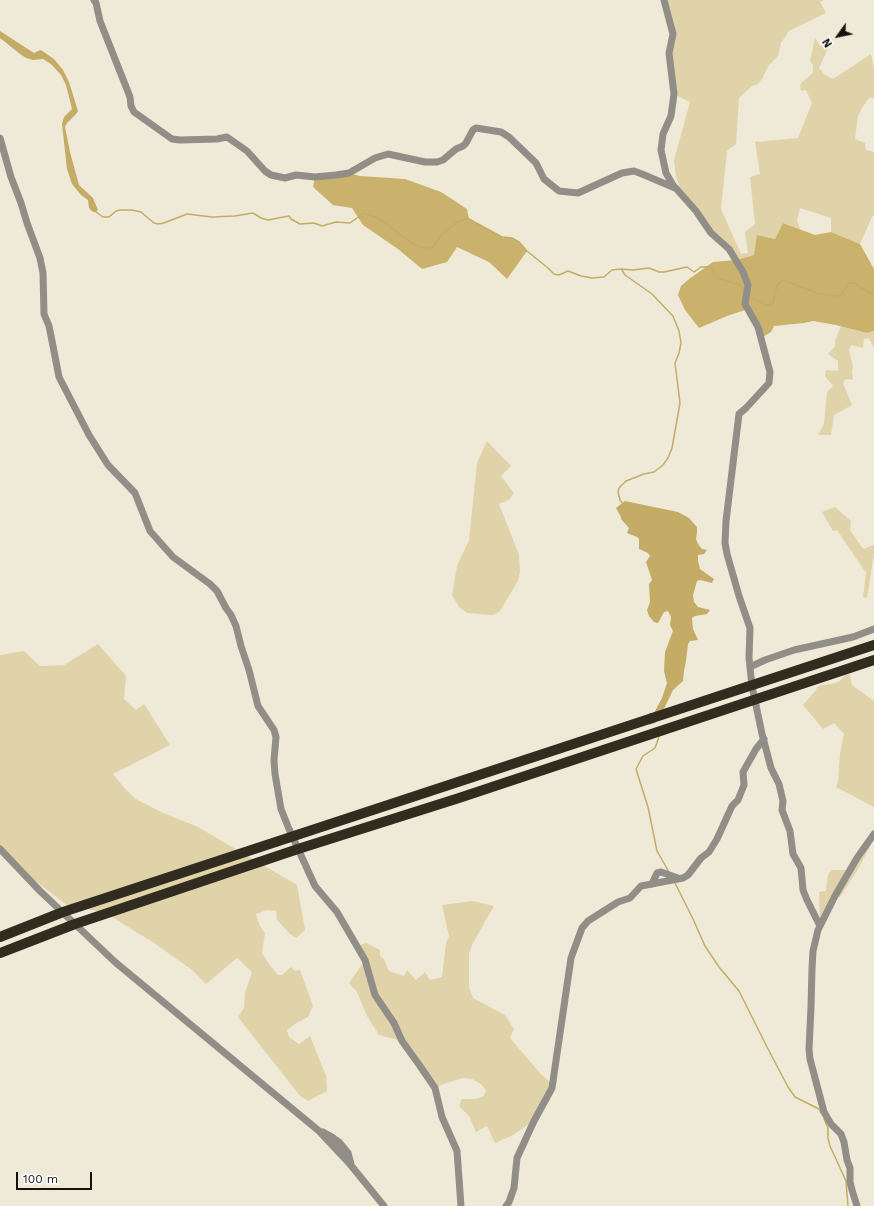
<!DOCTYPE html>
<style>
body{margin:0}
#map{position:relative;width:874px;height:1206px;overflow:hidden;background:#efe9d8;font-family:"Work Sans",sans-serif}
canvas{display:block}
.north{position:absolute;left:818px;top:16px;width:40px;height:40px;-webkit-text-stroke:3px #fff;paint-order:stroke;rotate:237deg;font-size:11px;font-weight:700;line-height:16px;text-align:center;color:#14120c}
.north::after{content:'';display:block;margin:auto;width:14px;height:18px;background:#14120c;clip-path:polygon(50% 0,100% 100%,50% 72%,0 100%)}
.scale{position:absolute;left:16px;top:1172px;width:76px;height:18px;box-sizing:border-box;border:2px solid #14120c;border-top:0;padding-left:5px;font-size:12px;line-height:14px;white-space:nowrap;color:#14120c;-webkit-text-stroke:3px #fff;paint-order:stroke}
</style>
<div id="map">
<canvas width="874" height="1206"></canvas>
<div class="north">N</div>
<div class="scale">100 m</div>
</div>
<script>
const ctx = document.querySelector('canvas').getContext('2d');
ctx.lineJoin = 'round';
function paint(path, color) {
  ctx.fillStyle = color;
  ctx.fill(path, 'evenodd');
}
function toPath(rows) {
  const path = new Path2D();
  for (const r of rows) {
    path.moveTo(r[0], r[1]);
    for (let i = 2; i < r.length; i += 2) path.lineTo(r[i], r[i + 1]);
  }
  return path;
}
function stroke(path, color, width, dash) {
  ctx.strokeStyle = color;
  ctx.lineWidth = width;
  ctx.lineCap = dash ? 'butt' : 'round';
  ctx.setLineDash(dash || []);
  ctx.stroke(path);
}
paint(toPath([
 [664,0,824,0,820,2,826,13,789,31,781,43,778,56,769,65,762,79,758,84,752,86,739,98,736,144,727,151,721,209,741,254,748,253,745,232,755,224,750,177,760,174,755,142,798,138,812,103,806,90,801,91,800,86,802,82,813,73,813,65,810,61,815,38,820,46,831,42,819,68,824,74,833,79,871,54,874,69,874,98,869,98,862,108,858,116,855,139,865,143,866,150,874,152,874,216,872,217,860,244,831,232,831,218,800,208,797,220,800,229,783,223,775,239,758,235,754,255,736,260,682,194,676,177,674,160,690,102,674,94,669,53,673,34],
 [841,326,867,333,874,331,874,348,869,338,864,339,863,348,851,345,849,350,853,366,852,373,853,380,846,379,843,383,852,405,834,415,831,435,818,435,824,424,827,392,833,386,825,376,826,370,838,371,838,361,828,354,835,346,835,341],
 [487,441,511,466,501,476,514,493,509,500,499,504,519,555,520,571,518,581,500,611,493,615,467,613,459,607,452,595,457,566,469,540,477,463],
 [835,507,851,521,850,530,863,549,874,545,874,558,873,559,869,587,867,598,863,597,866,573,837,530,833,531,822,512],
 [98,644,126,676,124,699,136,710,144,704,170,745,113,774,126,790,136,799,161,812,198,827,297,885,305,930,296,938,290,934,277,920,276,911,267,910,256,914,260,926,265,933,262,953,269,964,278,975,282,975,291,967,295,971,300,970,313,1006,308,1017,298,1022,287,1030,289,1037,299,1044,310,1036,326,1076,327,1091,308,1101,300,1096,238,1017,244,1008,245,993,252,972,237,958,206,984,192,970,154,943,104,912,68,906,15,865,0,849,0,655,24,651,40,666,64,665],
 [850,674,852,685,874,701,874,807,836,787,838,782,840,753,844,734,834,723,823,729,803,705,816,690,817,687,821,685,832,684,840,681,845,675],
 [872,843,857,871,840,897,835,896,820,926,819,892,826,891,828,874,832,870,850,870],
 [473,901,494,906,473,943,469,953,469,987,473,998,505,1015,514,1029,510,1038,541,1074,553,1085,534,1121,513,1135,495,1143,487,1126,476,1132,469,1116,459,1106,462,1099,475,1099,484,1096,486,1090,481,1084,472,1079,463,1078,446,1083,435,1088,402,1041,379,1035,367,1016,357,992,349,983,365,960,357,946,366,943,380,950,380,956,384,959,389,971,404,976,407,970,416,980,425,972,430,980,442,977,446,943,449,936,442,905]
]), '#e1d3a9');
paint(toPath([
 [349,173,360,176,405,179,441,192,467,209,469,219,502,237,512,238,519,242,527,251,507,279,489,262,457,247,447,262,422,269,398,249,363,225,352,208,333,205,313,187,315,177],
 [783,223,815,235,831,232,860,244,874,269,874,331,867,333,836,325,813,321,804,323,774,326,771,332,761,338,748,309,727,316,699,328,685,310,678,295,681,286,689,279,713,262,736,260,754,255,757,235,775,239]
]), '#cab26c');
paint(toPath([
 [0,31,34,53,38,51,41,50,54,59,63,70,69,82,78,111,76,114,67,123,65,127,70,152,79,185,93,198,98,210,96,212,93,212,89,208,88,200,81,195,72,184,67,169,62,124,64,117,72,109,66,85,61,75,51,64,43,59,33,60,26,58,20,54,0,38],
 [625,501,678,512,689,518,697,527,697,532,696,539,698,544,702,549,707,550,704,554,698,555,698,561,700,569,714,579,712,583,700,580,697,581,693,595,694,602,698,607,710,610,707,614,695,616,692,618,693,629,698,640,690,641,688,644,686,661,684,671,683,681,673,690,662,713,655,723,649,725,647,718,649,713,654,713,662,698,667,683,664,671,665,652,673,631,670,625,671,617,668,611,664,612,658,623,654,622,649,616,647,610,650,602,649,584,652,580,646,562,650,556,648,553,639,549,639,539,637,537,627,533,629,528,621,519,621,517,616,508]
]), '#c4ac67');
stroke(toPath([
 [96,212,103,217,109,217,116,211,120,210,132,210,141,212,154,223,158,224,164,223,187,214,212,217,235,216,253,213,261,218,268,220,289,216,291,219,300,224,314,223,322,226,336,222,350,223,364,213,378,218,413,244,427,249,433,247,443,234,458,221,469,219,502,237,512,238,519,242,527,251,548,268,554,274,559,275,568,271,581,276,592,278,604,277,612,270,621,269,633,270,649,268,659,272,664,272,687,267,694,272,701,267,708,267,712,268,714,274,719,279,741,285,744,290],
 [622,270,625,275,652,294,673,316,679,331,681,343,679,353,675,363,680,403,672,448,668,458,663,465,654,472,644,474,626,481,619,488,618,492,620,500,623,504],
 [748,297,768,305,773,303,775,292,778,284,783,280,819,294,840,296,849,283,854,283,874,295],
 [659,737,655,748,643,756,636,769,648,807,657,851,669,872],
 [675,883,693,919,705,946,719,967,739,991,767,1047,788,1087,795,1097,819,1109,821,1113],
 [824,1119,828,1128,828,1138,830,1146,846,1181,848,1206]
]), '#c4ac67', 1.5);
stroke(toPath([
 [94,0,96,3,100,21,130,97,131,106,134,112,172,139,180,140,217,139,227,137,247,151,265,171,271,175,285,178,296,175,315,177,336,175,349,173,375,158,388,154,425,162,437,162,443,160,456,149,463,146,466,143,473,130,476,128,501,132,509,137,536,163,544,179,559,191,578,193,622,173,634,171,642,174,675,188],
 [664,0,673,34,669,53,674,94,671,116,663,134,661,150,666,173,673,185,696,211,711,233,729,249,743,272,748,285,745,304,758,327,770,372,769,383,746,408,739,414,726,521,725,543,727,554,739,596,750,628,749,658,752,686,762,734,771,768,779,784,783,801,782,810,790,831,793,854,801,868,803,890,807,900,820,926],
 [0,138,11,177,21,203,27,223,40,258,43,273,44,314,49,326,53,346,59,377,89,435,108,465,135,493,150,531,173,557,210,584,217,591,226,608,231,615,236,626,241,646,249,670,258,706,274,730,276,737,274,760,275,774,281,809,289,829,315,886,337,912,365,960,375,995,394,1023,402,1041,420,1066,435,1088,442,1117,457,1151,461,1206],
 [750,667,765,660,794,650,853,637,874,629],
 [0,849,40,891,115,962,319,1131,349,1163,384,1206],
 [652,884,657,873,661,872,678,878],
 [323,1132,332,1137,339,1142,348,1153,351,1164],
 [506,1206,509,1202,514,1188,517,1158,534,1121,552,1088,571,958,582,928,588,921,618,902,630,898,641,886,683,878,688,875,701,858,709,852,717,839,732,806,738,800,744,785,743,772,756,749,764,739],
 [857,1206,852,1190,850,1182,850,1168,847,1160,844,1142,841,1134,831,1124,824,1112,810,1059,809,1049,811,1007,812,969,813,951,818,930,835,896,857,858,874,834]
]), '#908e87', 7);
stroke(toPath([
 [0,937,63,912,874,645],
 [0,953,75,924,298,849,459,798,874,660]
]), '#312c1f', 10);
</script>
